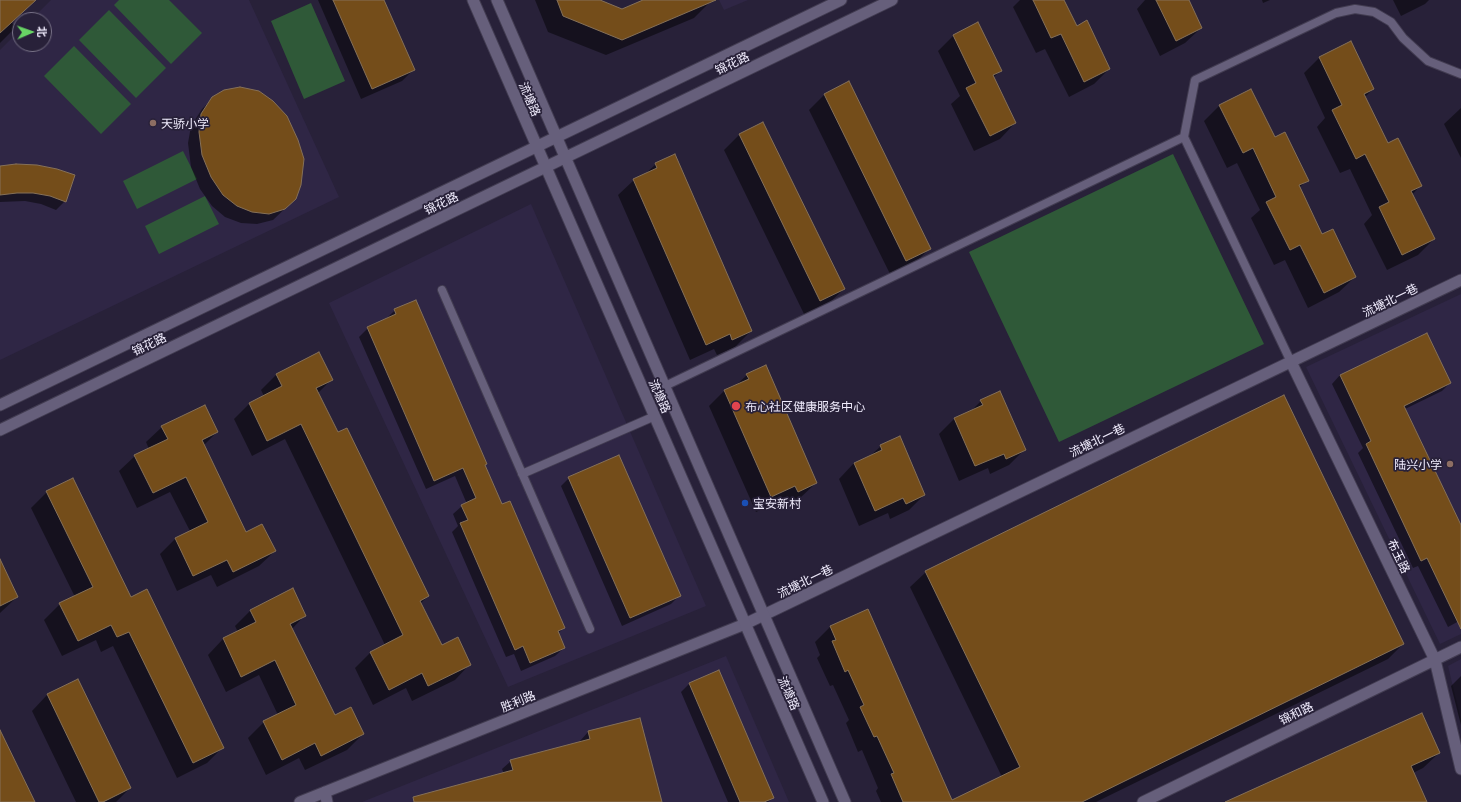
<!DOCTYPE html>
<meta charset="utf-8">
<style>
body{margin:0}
#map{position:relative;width:1461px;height:802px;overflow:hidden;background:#282139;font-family:Georgia,"Noto Sans SC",serif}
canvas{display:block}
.north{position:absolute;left:12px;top:12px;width:40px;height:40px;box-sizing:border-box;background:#282139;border:1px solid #787287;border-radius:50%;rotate:88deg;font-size:11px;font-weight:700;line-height:16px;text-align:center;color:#f0ecfd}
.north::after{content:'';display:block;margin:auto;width:14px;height:18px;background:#68d465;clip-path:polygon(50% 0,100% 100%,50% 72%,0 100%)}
</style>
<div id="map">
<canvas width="1461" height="802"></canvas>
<div class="north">北</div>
</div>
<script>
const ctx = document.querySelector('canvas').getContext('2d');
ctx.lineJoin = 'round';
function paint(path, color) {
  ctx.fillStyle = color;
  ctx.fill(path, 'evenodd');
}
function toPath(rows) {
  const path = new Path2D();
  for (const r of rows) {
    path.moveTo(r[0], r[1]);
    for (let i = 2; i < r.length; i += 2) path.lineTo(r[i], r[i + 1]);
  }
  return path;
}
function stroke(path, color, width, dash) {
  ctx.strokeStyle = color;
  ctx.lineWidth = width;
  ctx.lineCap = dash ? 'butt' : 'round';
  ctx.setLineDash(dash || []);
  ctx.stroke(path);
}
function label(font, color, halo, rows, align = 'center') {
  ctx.font = font + ' Georgia,"Noto Sans SC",serif';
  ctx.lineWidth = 3.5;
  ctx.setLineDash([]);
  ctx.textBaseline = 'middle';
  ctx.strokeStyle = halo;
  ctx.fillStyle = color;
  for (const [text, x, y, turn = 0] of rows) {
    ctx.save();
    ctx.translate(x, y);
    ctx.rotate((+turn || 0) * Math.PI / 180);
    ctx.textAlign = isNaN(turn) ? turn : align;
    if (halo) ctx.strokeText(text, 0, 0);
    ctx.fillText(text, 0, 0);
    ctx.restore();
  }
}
paint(toPath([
 [51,0,249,0,339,197,0,360,0,50,20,30,20,44,44,44,44,20,31,20],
 [719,0,748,0,724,10],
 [531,204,706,606,508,687,329,303],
 [1461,294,1461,634,1440,644,1306,367],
 [726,656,789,802,362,802],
 [1461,659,1461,720,1448,666]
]), '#2f2645');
paint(toPath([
 [119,0,169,0,202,33,171,64,114,5],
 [311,3,345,81,304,99,271,21],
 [109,10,166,68,136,98,79,40],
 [74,46,131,104,101,134,44,76],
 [183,151,197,179,137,209,123,181],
 [1173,154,1264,344,1059,442,969,252],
 [205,196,219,224,159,254,145,226]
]), '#2f5938');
paint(toPath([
 [0,0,36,0,11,22,16,27,0,43],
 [318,0,383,0,413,70,402,81,361,99],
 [535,0,597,0,622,10,645,0,709,0,710,2,694,18,606,55,548,32],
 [1020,0,1063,0,1076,27,1109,69,1094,84,1069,97,1045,49,1036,53,1013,7],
 [1145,0,1187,0,1201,28,1185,43,1160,56,1137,9],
 [1262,0,1270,0,1263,3],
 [1393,0,1429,0,1425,4,1401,16],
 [978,24,1001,70,993,78,1015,123,1000,139,974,151,951,104,960,96,938,51,953,36],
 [1350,42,1373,89,1365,97,1387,144,1420,186,1412,195,1434,239,1418,255,1387,270,1364,224,1372,215,1350,169,1340,173,1317,127,1325,118,1304,73,1319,58],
 [825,94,930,248,914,264,891,276,809,110],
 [213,98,295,199,273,220,257,224,241,223,225,217,212,206,200,189,191,167,188,143,191,126,202,109],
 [1219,106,1274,138,1307,180,1299,188,1322,235,1355,277,1339,292,1308,308,1285,260,1274,265,1251,218,1260,210,1237,163,1227,168,1204,121],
 [1461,108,1461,158,1444,124],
 [739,135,844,289,828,304,805,316,724,150],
 [656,164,751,331,735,347,717,355,714,349,690,360,618,195,634,180,644,175],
 [0,167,65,201,56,210,41,204,25,201,0,202],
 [395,310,486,464,484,466,502,506,564,627,558,634,564,648,555,656,521,671,514,654,506,657,452,532,458,526,453,514,462,506,467,504,455,476,426,489,359,337,368,328,386,319],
 [277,374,331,380,318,393,337,434,428,596,420,604,441,647,470,664,455,680,412,701,406,688,373,705,355,668,371,652,385,645,285,439,252,456,234,419,250,403,264,396,261,390],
 [747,375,816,483,800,498,782,506,780,501,756,512,709,406,725,390,735,386],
 [1340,375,1450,383,1442,391,1405,409,1461,527,1461,620,1448,627,1418,566,1413,568,1358,453,1363,448,1332,384],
 [981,401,1024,450,1009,465,990,474,988,468,959,481,939,434,955,418,970,412],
 [162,427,217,432,203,446,246,533,275,551,259,566,217,587,211,575,177,591,160,554,175,539,190,531,170,492,137,508,119,471,135,456,149,449,146,442],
 [881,446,924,495,909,510,890,519,888,513,859,526,839,479,854,463,869,457],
 [569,478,679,596,671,604,622,626,561,486],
 [47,492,130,598,222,748,207,763,177,778,113,646,101,652,96,640,62,656,44,620,60,604,75,597,31,508],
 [0,562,17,597,0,613],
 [926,572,1403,644,1388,659,1096,802,881,802,876,791,878,788,862,750,858,752,846,723,849,720,833,685,830,686,817,658,820,655,815,642,830,627,867,610,951,802,1002,777,910,587],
 [251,610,305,615,292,629,334,717,363,734,347,750,305,770,299,758,266,775,248,738,264,722,278,715,259,675,226,692,208,655,223,639,238,632,235,626],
 [718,671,773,798,768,802,728,802,681,692,689,684],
 [1461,676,1461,725,1451,686],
 [77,680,130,788,116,802,76,802,32,711,47,695],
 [588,732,661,802,413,802,504,774,502,769,511,761,580,742,580,741],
 [1439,753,1423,768,1413,773,1426,802,1227,802]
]), '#0007');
const building = toPath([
 [0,0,36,0,0,33,0,0],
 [333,0,384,0,415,70,372,89,333,0],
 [557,0,600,0,622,9,643,0,716,0,622,40,563,16,557,0],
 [1033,0,1064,0,1077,26,1087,20,1110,69,1084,82,1061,34,1051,38,1033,0],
 [1156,0,1189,0,1202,28,1176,41,1156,0],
 [978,22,1002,71,993,75,1016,123,990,136,966,88,976,83,953,35,978,22],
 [1351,41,1374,89,1364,94,1388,143,1398,138,1422,186,1411,191,1435,239,1402,255,1379,207,1389,202,1365,154,1356,159,1332,110,1342,105,1319,57,1351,41],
 [849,81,931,249,906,261,824,94,849,81],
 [240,87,259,91,273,101,287,116,298,140,304,159,301,185,296,199,285,209,269,214,252,212,237,206,223,195,211,177,202,155,199,132,201,114,212,97,224,90,240,87],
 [1251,89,1275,137,1285,132,1309,181,1299,185,1322,234,1333,229,1356,277,1324,293,1300,245,1290,250,1266,202,1276,197,1253,148,1243,153,1219,105,1251,89],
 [763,122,845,289,820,301,739,134,763,122],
 [675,154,752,331,732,340,730,334,706,345,633,179,657,168,655,163,675,154],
 [16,164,37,165,57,169,75,175,66,202,50,196,33,193,17,193,0,195,0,166,16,164],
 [416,300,487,464,485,465,502,504,510,501,565,628,558,631,565,648,530,663,523,646,515,650,460,523,468,520,461,505,476,498,463,468,434,481,367,327,396,314,394,309,416,300],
 [1427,333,1451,383,1404,406,1461,525,1461,629,1427,558,1421,561,1366,444,1371,441,1340,375,1427,333],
 [319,352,333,380,316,388,338,432,347,428,429,596,420,601,442,645,458,637,471,665,428,686,422,673,389,690,370,652,403,635,301,424,267,441,249,403,282,386,276,374,319,352],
 [766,365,817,483,798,492,795,486,771,497,724,390,749,379,746,374,766,365],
 [1000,391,1026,450,1006,459,1004,454,975,466,954,418,983,405,980,400,1000,391],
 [1284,395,1404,644,1082,802,903,802,891,774,894,773,877,736,874,737,860,707,864,705,848,670,845,672,832,641,836,640,830,626,868,609,952,800,1020,767,925,571,1284,395],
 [205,405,218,432,202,440,246,532,262,524,276,551,233,572,227,560,193,576,175,538,208,522,186,477,153,493,134,455,168,439,161,426,205,405],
 [900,436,925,495,906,504,903,498,875,511,854,463,882,450,880,445,900,436],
 [619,455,681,596,630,618,568,477,619,455],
 [73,478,131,597,147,589,224,748,193,763,129,632,117,637,111,625,78,641,59,603,93,587,46,491,73,478],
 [0,559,18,597,0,606,0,559],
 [293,588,306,616,290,624,335,715,351,707,364,734,321,756,315,743,282,760,263,721,296,705,275,660,241,677,223,638,256,622,250,610,293,588],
 [719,670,774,798,764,802,740,802,689,683,719,670],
 [78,679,131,788,103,802,99,802,47,694,78,679],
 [1422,713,1440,753,1411,766,1427,802,1225,802,1422,713],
 [640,718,662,802,414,802,413,797,513,770,510,760,590,739,588,731,640,718],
 [0,730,35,802,0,802,0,730]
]);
paint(building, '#744d1a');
stroke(building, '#857058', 1);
const service = toPath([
 [1184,137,1195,80,1336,13,1355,9,1374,12,1391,22,1403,38,1428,61,1461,74],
 [442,290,590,629],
 [665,386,1184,137,1291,362],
 [522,474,655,416]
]);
const minor = toPath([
 [1291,362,1435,660,1461,769],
 [325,792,327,802],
 [300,802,745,624,1461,280],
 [1143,802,1461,647]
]);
const tertiary = toPath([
 [473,0,823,802],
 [497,0,845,802],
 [0,405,841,0],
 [0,430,892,0]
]);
stroke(service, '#423c51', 10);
stroke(minor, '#423c51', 13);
stroke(tertiary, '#423c51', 13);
stroke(service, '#665f7b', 8);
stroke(minor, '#665f7b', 11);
stroke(tertiary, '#665f7b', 11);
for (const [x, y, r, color] of [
 [153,123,4,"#8d6e63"],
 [736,406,5,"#e0444e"],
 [1450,464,4,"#8d6e63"],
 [745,503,4,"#1a4fb4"]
]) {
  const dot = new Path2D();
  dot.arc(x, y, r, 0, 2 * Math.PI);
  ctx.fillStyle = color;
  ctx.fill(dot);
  stroke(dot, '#282139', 1.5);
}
label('12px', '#f0ecfd', '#282139', [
 ["锦花路",732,63,-26],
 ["流塘路",530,99,67],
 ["锦花路",441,203,-26],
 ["流塘北一巷",1390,300,-26],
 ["锦花路",149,344,-26],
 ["流塘路",660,396,66],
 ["流塘北一巷",1097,440,-26],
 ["布玉路",1399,556,64],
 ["流塘北一巷",805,581,-26],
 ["流塘路",789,693,66],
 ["胜利路",518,701,-22],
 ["锦和路",1296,713,-26]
]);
label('12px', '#f0ecfd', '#282139', [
 ["天骄小学",161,123],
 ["布心社区健康服务中心",745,406],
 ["陆兴小学",1442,464,"right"],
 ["宝安新村",753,503]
], 'left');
</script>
